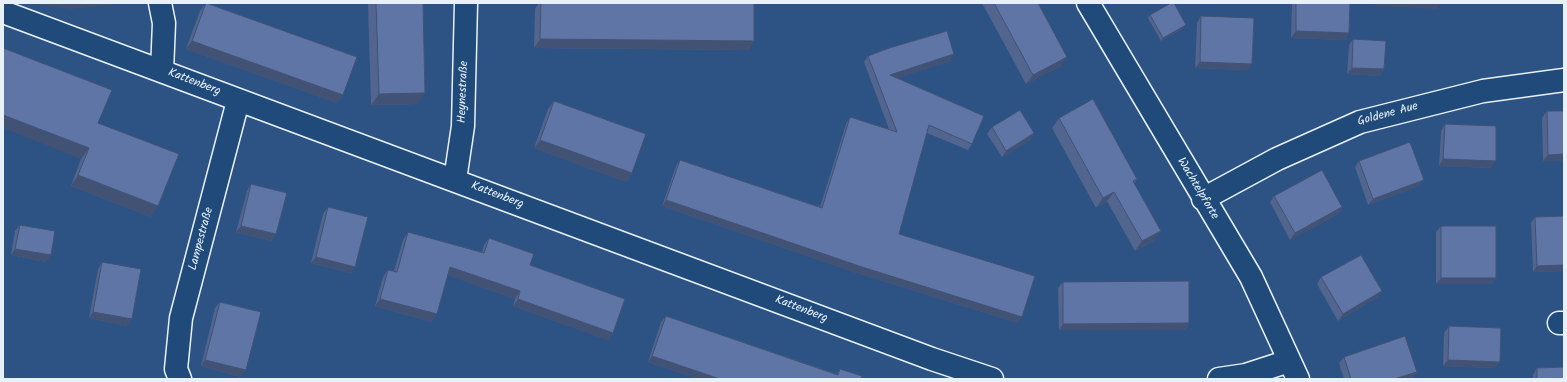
<!DOCTYPE html>
<meta charset="utf-8">
<style>
body{margin:0}
#map{position:relative;width:1567px;height:382px;overflow:hidden;background:#2c5383;font-family:Kalam,sans-serif}
canvas{display:block}
.frame{position:absolute;inset:0;border:4px solid #e8f1f8;pointer-events:none}
</style>
<div id="map">
<canvas width="1567" height="382"></canvas>
<div class="frame"></div>
</div>
<script>
const ctx = document.querySelector('canvas').getContext('2d');
ctx.lineJoin = 'round';
function toPath(rows) {
  const path = new Path2D();
  for (const r of rows) {
    path.moveTo(r[0], r[1]);
    for (let i = 2; i < r.length; i += 2) path.lineTo(r[i], r[i + 1]);
  }
  return path;
}
function stroke(path, color, width, dash) {
  ctx.strokeStyle = color;
  ctx.lineWidth = width;
  ctx.lineCap = dash ? 'butt' : 'round';
  ctx.setLineDash(dash || []);
  ctx.stroke(path);
}
function paint(path, color) {
  ctx.fillStyle = color;
  ctx.fill(path, 'evenodd');
}
function label(font, color, halo, rows, align = 'center') {
  ctx.font = font + ' Kalam,sans-serif';
  ctx.lineWidth = 3;
  ctx.setLineDash([]);
  ctx.textBaseline = 'middle';
  ctx.strokeStyle = halo;
  ctx.fillStyle = color;
  for (const [text, x, y, turn = 0] of rows) {
    ctx.save();
    ctx.translate(x, y);
    ctx.rotate((+turn || 0) * Math.PI / 180);
    ctx.textAlign = isNaN(turn) ? turn : align;
    if (halo) ctx.strokeText(text, 0, 0);
    ctx.fillText(text, 0, 0);
    ctx.restore();
  }
}
const street = toPath([
 [160,3,164,23,162,71],
 [1088,3,1251,277,1298,379],
 [3,12,932,359,992,379],
 [455,180,463,126,466,3],
 [1203,199,1277,159,1360,122,1483,91,1564,80],
 [1559,323,1564,323],
 [180,379,176,369,181,318,238,101],
 [1219,379,1246,375,1289,361]
]);
stroke(street, '#e8f1f8', 25);
stroke(street, '#1f4a7a', 22);
paint(toPath([
 [206,3,343,95,337,103,186,49,200,11],
 [368,3,423,3,418,104,371,105],
 [539,3,754,3,754,41,748,50,534,48,535,9],
 [982,3,1038,3,1061,66,1026,84],
 [1292,3,1350,3,1349,33,1345,40,1291,38],
 [1150,15,1186,25,1183,28,1161,41,1148,18],
 [1201,16,1248,70,1195,68,1197,23],
 [1353,39,1384,69,1380,76,1347,74,1349,45],
 [868,56,950,61,897,78,972,144,968,150,927,133,899,234,1018,323,857,273,662,206,676,166,680,160,820,207,846,124,850,117,889,129,864,62],
 [554,101,632,173,626,182,534,148,548,109],
 [1547,111,1564,161,1543,161,1542,118],
 [1059,118,1137,179,1134,183,1155,240,1135,251,1107,201,1096,208,1052,128],
 [98,123,151,217,71,186,81,159],
 [1445,124,1492,168,1439,166,1441,131],
 [992,127,1034,133,1030,140,1002,157,987,134],
 [1359,161,1419,186,1368,205,1355,167],
 [251,184,272,241,236,232,247,191],
 [1274,196,1342,207,1338,214,1290,240,1270,202],
 [328,207,351,273,311,263,323,214],
 [1564,216,1564,271,1533,272,1531,223,1535,217],
 [20,225,46,262,11,255,15,231],
 [1441,226,1496,278,1492,284,1436,284,1436,232],
 [408,232,482,252,484,245,489,238,530,265,613,333,608,340,513,306,515,299,448,275,432,322,375,306,383,277,388,270,394,271,403,240],
 [102,262,127,326,89,318,98,269],
 [1321,277,1378,297,1338,321,1317,284],
 [1063,282,1189,323,1185,330,1059,330,1058,288],
 [220,302,241,377,201,366,215,308],
 [666,316,837,374,840,369,861,379,698,379,648,362,661,322],
 [1449,326,1495,368,1443,366,1444,333],
 [1344,357,1417,372,1412,378,1409,379,1344,379,1339,363],
 [1537,368,1564,379,1533,379,1533,375]
]), '#51658f');
paint(toPath([
 [25,3,127,3,71,9],
 [1377,3,1441,3,1437,9,1375,6],
 [1186,25,1183,28,1161,41,1163,38],
 [1296,31,1349,33,1345,40,1291,38],
 [540,39,754,41,748,50,534,48],
 [192,41,343,95,337,103,186,49],
 [954,54,950,61,886,82,890,75],
 [1067,57,1061,66,1026,84,1033,75],
 [1200,62,1252,64,1248,70,1195,68],
 [1352,68,1384,69,1380,76,1347,74],
 [425,93,418,104,371,105,379,94],
 [3,115,89,148,81,159,3,128],
 [1034,133,1030,140,1002,157,1006,151],
 [540,140,632,173,626,182,534,148],
 [1564,154,1564,161,1543,161,1548,155],
 [1443,159,1496,161,1492,168,1439,166],
 [78,175,158,206,151,217,71,186],
 [1424,180,1419,186,1368,205,1373,199],
 [1114,192,1107,201,1096,208,1103,198],
 [666,200,1022,317,1018,323,857,273,662,206],
 [1342,207,1338,214,1290,240,1295,233],
 [241,226,276,234,272,241,236,232],
 [1161,231,1155,240,1135,251,1142,241],
 [15,249,51,255,46,262,11,255],
 [316,257,355,267,351,273,311,263],
 [1564,265,1564,271,1533,272,1537,266],
 [450,267,520,291,515,299,445,274],
 [1441,278,1496,278,1492,284,1436,284],
 [1382,291,1378,297,1338,321,1343,314],
 [380,299,437,314,432,322,375,306],
 [518,299,613,333,608,340,513,306],
 [93,312,132,319,127,326,89,318],
 [1189,323,1185,330,1059,330,1063,324],
 [652,356,720,379,698,379,648,362],
 [205,360,246,370,241,377,201,366],
 [1448,360,1500,362,1495,368,1443,366],
 [1417,372,1412,378,1409,379,1394,379]
]), '#425274');
const building = toPath([
 [206,3,357,57,343,95,192,41,206,3],
 [376,3,423,3,425,93,379,94,376,3],
 [541,3,754,3,754,41,540,39,541,3],
 [994,3,1038,3,1067,57,1033,75,994,3],
 [1171,3,1174,3,1186,25,1163,38,1150,15,1171,3],
 [1296,3,1350,3,1349,33,1296,31,1296,3],
 [1201,16,1254,18,1252,64,1200,62,1201,16],
 [947,31,954,54,890,75,984,116,972,144,929,125,899,234,1035,276,1022,317,862,267,666,200,680,160,822,208,850,117,897,132,868,56,889,48,947,31],
 [1353,39,1386,41,1384,69,1352,68,1353,39],
 [3,48,112,90,98,123,179,154,158,206,78,175,89,148,3,115,3,48],
 [1093,99,1137,179,1133,181,1161,231,1142,241,1114,192,1103,198,1059,118,1093,99],
 [554,101,646,134,632,173,540,140,554,101],
 [1020,110,1034,133,1006,151,992,127,1020,110],
 [1547,111,1564,111,1564,154,1548,155,1547,111],
 [1445,124,1496,126,1496,161,1443,159,1445,124],
 [1410,142,1424,180,1373,199,1359,161,1410,142],
 [1322,170,1342,207,1295,233,1274,196,1322,170],
 [251,184,287,193,276,234,241,226,251,184],
 [328,207,368,217,355,267,316,257,328,207],
 [1564,216,1564,265,1537,266,1535,217,1564,216],
 [20,225,55,231,51,255,15,249,20,225],
 [1441,226,1496,226,1496,278,1441,278,1441,226],
 [408,232,484,253,489,238,534,254,530,265,625,299,613,333,518,299,520,291,450,267,437,314,380,299,388,270,397,272,408,232],
 [1361,255,1382,291,1343,314,1321,277,1361,255],
 [102,262,141,269,132,319,93,312,102,262],
 [1189,281,1189,323,1063,324,1063,282,1189,281],
 [220,302,261,312,246,370,205,360,220,302],
 [666,316,838,375,840,369,862,376,861,379,720,379,652,356,666,316],
 [1449,326,1501,328,1500,362,1448,360,1449,326],
 [1405,336,1417,372,1394,379,1351,379,1344,357,1405,336],
 [1564,367,1564,379,1537,379,1537,368,1564,367]
]);
paint(building, '#5e75a6');
stroke(building, '#425274', 1);
label('12px', '#e8f1f8', '#1f4a7a', [
 ["Kattenberg",194,83,21],
 ["Heynestraße",464,92,-88],
 ["Goldene Aue",1388,115,-15],
 ["Wachtelpforte",1197,189,59],
 ["Kattenberg",497,196,21],
 ["Lampestraße",202,239,-75],
 ["Kattenberg",801,310,21]
]);
</script>
